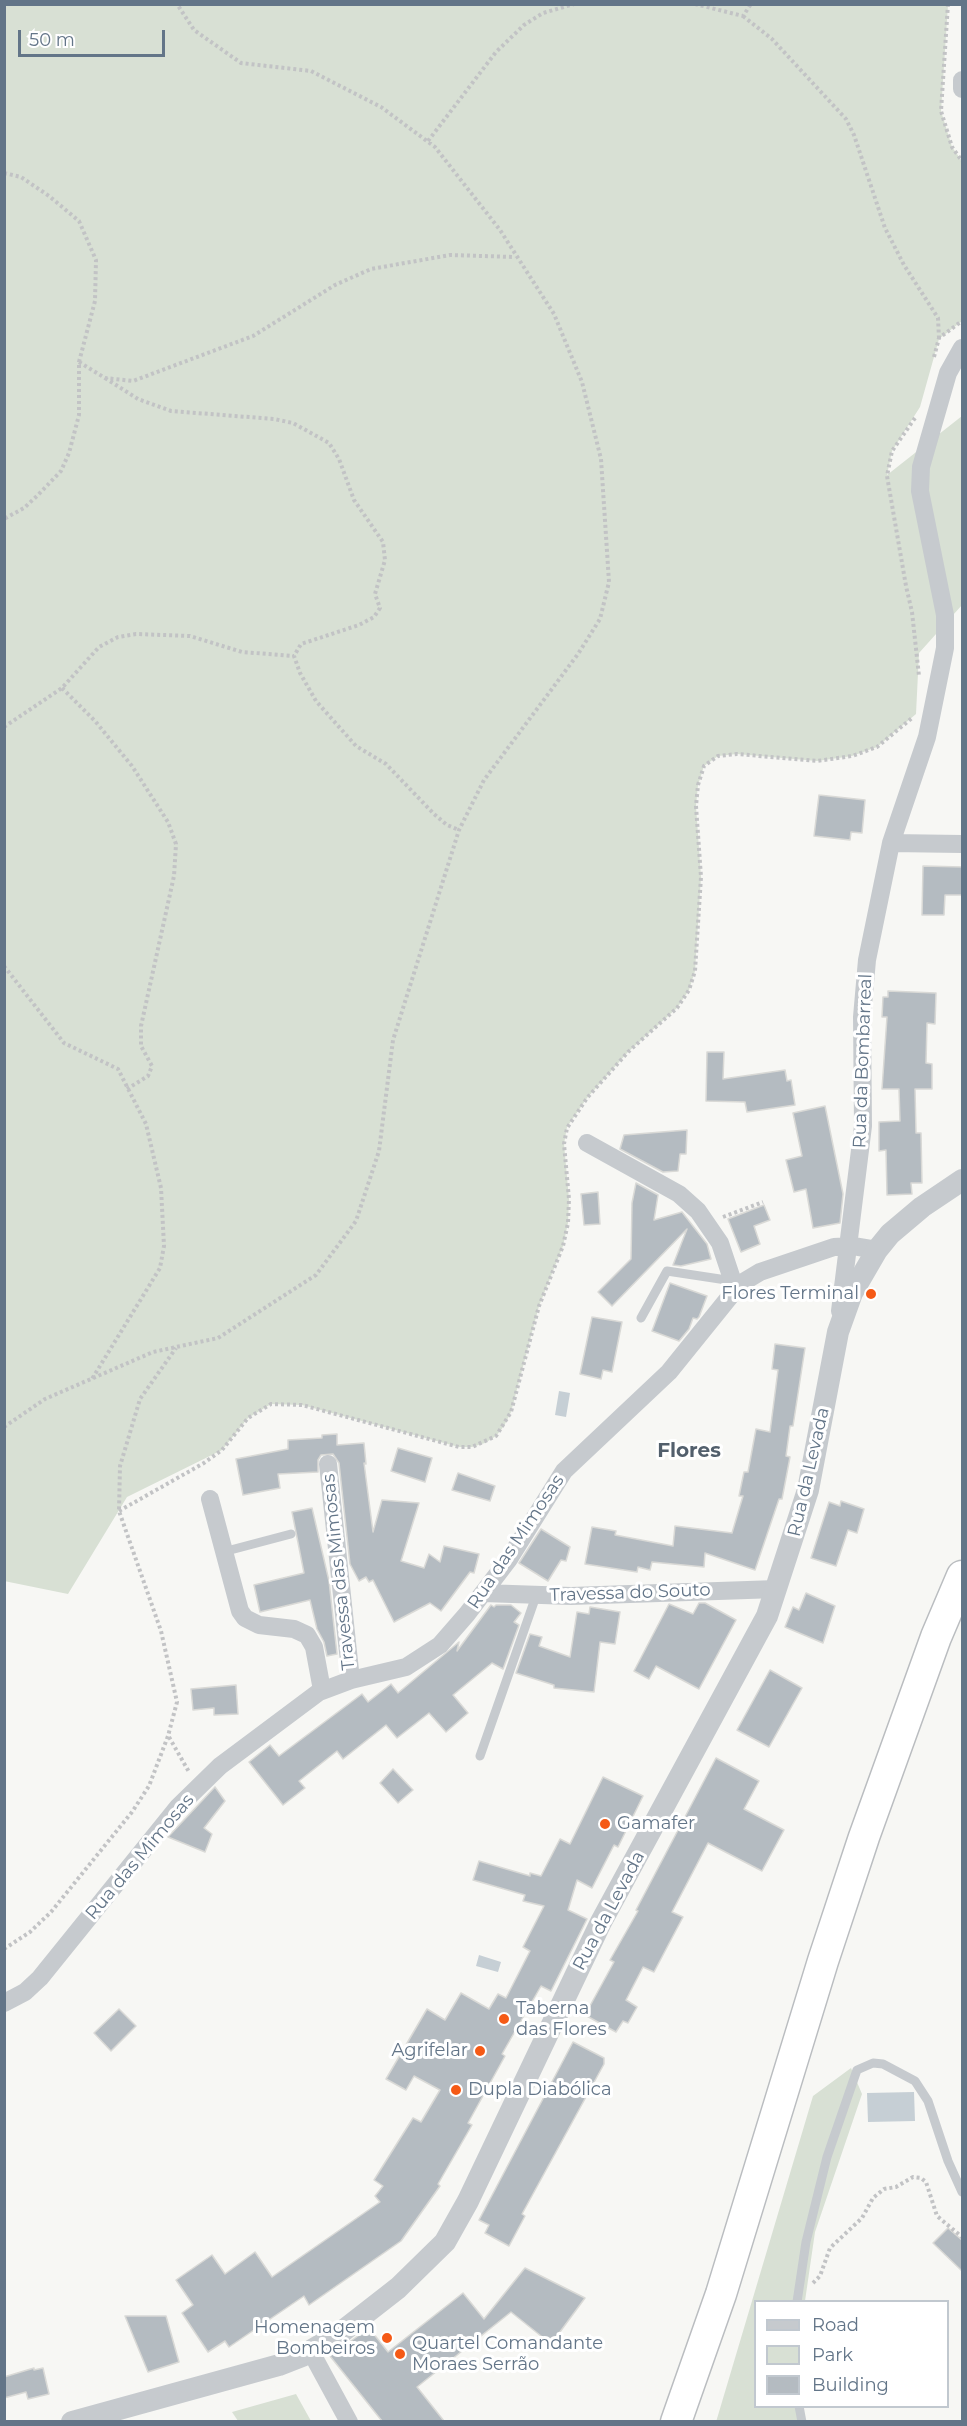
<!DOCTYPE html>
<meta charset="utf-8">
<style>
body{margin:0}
#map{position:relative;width:967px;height:2426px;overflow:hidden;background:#f7f7f4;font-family:Montserrat,sans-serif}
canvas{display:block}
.frame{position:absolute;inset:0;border:6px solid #637588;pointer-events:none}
.legend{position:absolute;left:754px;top:2300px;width:195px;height:108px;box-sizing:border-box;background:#fff;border:2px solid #c1c8cf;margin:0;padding:8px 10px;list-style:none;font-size:18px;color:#637588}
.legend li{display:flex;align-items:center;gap:12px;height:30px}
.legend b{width:30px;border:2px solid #c1c8cf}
.scale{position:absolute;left:18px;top:30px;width:147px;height:27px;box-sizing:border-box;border:3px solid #637588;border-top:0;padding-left:8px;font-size:18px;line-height:21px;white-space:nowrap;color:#637588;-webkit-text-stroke:4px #fff;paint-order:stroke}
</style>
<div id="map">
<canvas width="967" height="2426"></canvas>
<div class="frame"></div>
<ul class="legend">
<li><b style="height:8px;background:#c6cace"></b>Road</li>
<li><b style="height:16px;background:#d8e0d4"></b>Park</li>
<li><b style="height:16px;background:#b4bbc1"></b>Building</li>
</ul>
<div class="scale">50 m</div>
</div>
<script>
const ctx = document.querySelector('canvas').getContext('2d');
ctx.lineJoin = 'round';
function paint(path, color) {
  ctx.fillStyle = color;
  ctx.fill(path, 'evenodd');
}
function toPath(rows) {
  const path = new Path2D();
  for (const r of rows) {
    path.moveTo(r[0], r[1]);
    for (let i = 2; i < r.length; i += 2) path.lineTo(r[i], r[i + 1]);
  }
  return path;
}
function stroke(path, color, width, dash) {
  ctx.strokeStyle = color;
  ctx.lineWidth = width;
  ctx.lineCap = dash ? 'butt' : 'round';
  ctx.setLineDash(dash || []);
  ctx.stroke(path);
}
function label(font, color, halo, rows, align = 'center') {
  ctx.font = font + ' Montserrat,sans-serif';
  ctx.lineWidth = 6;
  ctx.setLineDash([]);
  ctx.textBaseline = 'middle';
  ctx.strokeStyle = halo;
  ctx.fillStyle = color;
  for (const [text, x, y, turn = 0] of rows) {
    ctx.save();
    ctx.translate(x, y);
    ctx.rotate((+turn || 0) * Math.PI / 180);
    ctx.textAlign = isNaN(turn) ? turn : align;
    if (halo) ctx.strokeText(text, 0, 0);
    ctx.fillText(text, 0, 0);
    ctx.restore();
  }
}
paint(toPath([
 [4,5,948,5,941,111,952,147,962,161,962,321,939,339,920,407,892,451,887,475,962,416,962,605,919,653,916,714,877,747,852,756,817,761,737,754,718,756,704,766,698,785,696,806,701,877,695,971,689,990,677,1008,628,1052,587,1098,567,1127,564,1144,569,1199,568,1223,563,1246,539,1306,511,1412,504,1426,496,1436,485,1443,472,1447,459,1447,302,1405,271,1404,248,1418,222,1450,127,1497,68,1594,4,1581],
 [851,2068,862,2094,815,2232,805,2301,756,2302,756,2406,799,2407,799,2421,716,2422,813,2096],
 [296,2394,311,2421,238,2421,232,2412]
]), '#d8e0d4');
paint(toPath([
 [559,1391,570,1393,566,1417,555,1415],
 [479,1955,501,1962,498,1972,476,1966],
 [914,2092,915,2121,868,2122,867,2093]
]), '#c6cfd5');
const building = toPath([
 [819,795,865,800,862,833,851,832,850,840,814,836,819,795],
 [923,866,963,867,962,895,945,895,944,915,922,915,923,866],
 [888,991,936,993,935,1024,927,1023,926,1063,932,1064,932,1089,915,1089,916,1133,921,1133,922,1183,911,1183,912,1194,887,1195,886,1150,879,1151,879,1122,900,1121,899,1089,882,1089,887,1017,882,1017,883,997,888,997,888,991],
 [707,1052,724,1052,723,1079,785,1070,787,1081,791,1080,795,1105,747,1112,745,1102,706,1101,707,1052],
 [825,1106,843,1194,840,1223,813,1228,806,1189,794,1192,786,1160,802,1156,793,1113,825,1106],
 [687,1130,686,1154,680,1154,678,1171,663,1172,620,1149,624,1135,687,1130],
 [636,1183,658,1195,654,1220,682,1212,707,1244,711,1259,681,1266,673,1265,687,1229,612,1306,598,1292,631,1259,632,1203,636,1183],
 [598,1192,600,1224,584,1225,581,1194,598,1192],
 [764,1205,770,1220,754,1226,760,1244,741,1252,728,1219,764,1205],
 [670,1283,707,1296,699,1317,697,1319,693,1318,689,1329,679,1341,652,1331,670,1283],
 [592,1317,622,1322,612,1372,603,1370,601,1379,580,1374,592,1317],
 [775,1344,805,1348,793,1426,790,1426,786,1456,790,1457,782,1499,779,1499,755,1570,705,1553,704,1567,652,1562,650,1570,638,1567,637,1572,585,1564,592,1527,616,1531,615,1535,673,1546,675,1526,732,1533,743,1496,739,1496,744,1472,748,1472,756,1429,770,1432,778,1370,772,1369,775,1344],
 [337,1434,337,1445,364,1443,366,1464,364,1463,373,1532,382,1500,419,1503,401,1561,424,1568,429,1554,440,1562,444,1546,479,1554,474,1573,470,1572,441,1611,430,1603,394,1622,373,1580,369,1582,366,1577,359,1581,350,1564,339,1463,333,1454,321,1455,318,1460,318,1472,278,1474,280,1488,243,1495,236,1459,288,1449,288,1440,322,1438,322,1435,337,1434],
 [398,1448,432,1458,425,1482,391,1471,398,1448],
 [458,1473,495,1486,490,1501,452,1490,458,1473],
 [841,1501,864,1509,857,1533,848,1530,836,1566,811,1558,829,1502,840,1506,841,1501],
 [312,1508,329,1581,337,1654,327,1656,324,1642,317,1629,310,1600,260,1612,254,1585,304,1573,292,1512,312,1508],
 [541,1529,570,1547,566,1561,561,1560,548,1581,519,1563,541,1529],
 [806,1593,835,1606,823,1643,785,1627,793,1607,799,1610,806,1593],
 [699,1603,705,1603,736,1620,699,1689,656,1666,649,1679,634,1671,669,1604,693,1614,699,1603],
 [491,1605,494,1607,496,1605,511,1605,521,1613,514,1622,519,1625,503,1669,492,1663,453,1695,468,1713,446,1732,429,1713,397,1738,386,1725,343,1759,337,1751,299,1781,305,1788,283,1805,249,1762,270,1745,279,1756,362,1694,368,1702,391,1684,398,1693,459,1642,457,1651,491,1605],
 [590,1607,620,1612,615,1644,600,1642,594,1692,554,1688,554,1685,516,1673,530,1634,542,1637,539,1646,570,1657,577,1612,589,1614,590,1607],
 [770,1670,802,1688,769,1747,737,1730,770,1670],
 [236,1685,238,1714,214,1715,214,1708,193,1710,191,1689,236,1685],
 [716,1758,759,1781,744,1809,784,1830,762,1871,708,1843,672,1912,683,1917,654,1972,643,1967,626,2000,637,2007,628,2023,623,2021,616,2032,585,2015,614,1962,610,1960,638,1911,636,1910,716,1758],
 [393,1769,413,1790,398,1803,380,1783,393,1769],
 [603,1777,643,1796,618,1847,614,1845,592,1888,577,1880,568,1910,587,1919,551,1991,541,1986,502,2054,505,2056,468,2123,472,2125,438,2184,440,2186,401,2241,309,2305,304,2296,229,2347,225,2341,208,2352,182,2313,193,2305,176,2280,212,2255,225,2274,255,2252,272,2277,380,2202,375,2196,383,2186,374,2180,413,2118,421,2122,440,2090,414,2076,406,2090,386,2079,427,2009,445,2020,461,1993,489,2009,498,1994,506,1998,530,1951,523,1947,544,1906,523,1901,525,1895,473,1880,479,1861,530,1876,530,1873,541,1876,560,1839,570,1844,603,1777],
 [215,1787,225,1801,204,1828,212,1834,205,1852,168,1837,215,1787],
 [119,2009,136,2026,111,2051,94,2033,119,2009],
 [573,2042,604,2058,604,2064,522,2214,525,2216,509,2246,485,2233,489,2225,479,2220,573,2042],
 [948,2228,963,2241,963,2272,933,2243,948,2228],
 [525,2268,585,2298,551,2344,511,2312,417,2387,444,2421,382,2421,330,2356,369,2328,388,2352,463,2293,484,2319,525,2268],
 [125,2316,166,2316,179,2362,148,2372,125,2316],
 [34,2368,34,2370,43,2368,49,2394,28,2399,26,2392,4,2398,4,2377,34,2368]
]);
paint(building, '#b4bbc1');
stroke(building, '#d9d9d6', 1.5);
const trunk = toPath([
 [676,2422,721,2294,823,1961,864,1837,936,1637,962,1576]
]);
stroke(trunk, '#babdc0', 33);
stroke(toPath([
 [695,4,743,16,751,4],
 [948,4,941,111,952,147,962,161],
 [743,16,772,39,846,119,854,135,885,228,904,265,938,318,939,338],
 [428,141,496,52,524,25,543,13,574,4],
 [4,173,21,177,49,196,79,221,96,260,95,301,79,362,79,415,69,453,61,471,37,496,24,508,4,519],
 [934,357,939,338,962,321],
 [79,362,105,378,133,381,253,336,335,285,371,269,450,255,515,257],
 [105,378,138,399,171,411,274,419,293,423,329,443,339,459,354,500,383,542,385,560,375,594,380,608,374,617,359,625,301,644,294,656,300,673,316,701,356,746,386,764,434,814,447,825,459,830],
 [915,418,892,451,887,476,906,586,912,612,919,676],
 [62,688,95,721,132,766,168,822,176,844,174,876,141,1026,141,1046,152,1066,148,1076,127,1089],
 [4,727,62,688,99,647,118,637,136,634,190,636,242,652,294,656],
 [4,966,64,1043,118,1069,146,1124,161,1188,164,1246,160,1268,92,1379],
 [723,1217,763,1202],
 [4,1427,45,1399,153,1352,218,1338,316,1275,356,1221,379,1151,393,1040,459,830,484,780,578,654,600,619,609,582,601,459,582,382,554,314,500,230,435,147,381,107,311,71,241,63,194,30,177,4],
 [119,1511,204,1463,222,1450,248,1418,271,1404,302,1405,459,1447,472,1447,496,1436,511,1412,539,1306,563,1246,568,1223,569,1199,564,1144,567,1128,587,1098,628,1052,677,1008,689,990,695,971,701,877,696,806,698,785,704,766,718,756,737,754,817,761,852,756,877,747,912,718],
 [169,1737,189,1772],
 [4,1949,30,1932,51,1912,132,1812,149,1786,168,1736,177,1702,161,1631,119,1511,120,1466,140,1399,176,1348],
 [813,2283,820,2276,830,2248,862,2218,873,2198,884,2189,896,2187,913,2177,921,2178,926,2182,937,2216,962,2237]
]), '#c2c3c5', 4, [3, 3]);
stroke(toPath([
 [641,1318,667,1271,733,1281],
 [223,1552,291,1534],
 [480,1756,536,1596],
 [797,2302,806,2242,827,2157,857,2070,873,2063,883,2064,915,2081,928,2101,948,2161,962,2192],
 [799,2406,802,2422]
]), '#c6cace', 9);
stroke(toPath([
 [962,80,962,89],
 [891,843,962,844],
 [587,1143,679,1194,698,1211,720,1243,735,1288],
 [840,1311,863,1126,862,1017,867,960,891,843,927,737,945,648,945,615,920,491,921,467,948,373,962,348],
 [328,1464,351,1680],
 [210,1499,240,1611,245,1618,259,1625,294,1629,307,1635,314,1647,322,1690],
 [483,1593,571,1596,777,1589],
 [4,2003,25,1992,40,1978,178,1807,220,1766,319,1692,351,1680,406,1667,440,1645,467,1614,509,1559,564,1471,669,1372,740,1284,760,1272,834,1247,853,1246,877,1250],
 [311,2352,349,2422]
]), '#c6cace', 18);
stroke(toPath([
 [72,2422,279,2365,302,2356,339,2334,398,2288,445,2242,468,2201,601,1922,767,1616,808,1490,838,1332,852,1293,877,1250,890,1234,922,1207,962,1180]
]), '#c6cace', 22);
stroke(trunk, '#fff', 30);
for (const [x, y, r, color] of [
 [871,1294,6,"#f55a16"],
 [605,1824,6,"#f55a16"],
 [504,2019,6,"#f55a16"],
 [480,2051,6,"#f55a16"],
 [456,2090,6,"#f55a16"],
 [387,2338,6,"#f55a16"],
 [400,2354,6,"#f55a16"]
]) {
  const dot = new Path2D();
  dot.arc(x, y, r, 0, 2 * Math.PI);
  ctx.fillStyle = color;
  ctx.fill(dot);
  stroke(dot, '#fff', 2);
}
label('18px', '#637588', '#fff', [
 ["Rua da Bombarreal",863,1061,-88],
 ["Rua da Levada",809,1472,-77],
 ["Rua das Mimosas",516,1542,-56],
 ["Travessa das Mimosas",339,1572,-96],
 ["Travessa do Souto",630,1593,-2],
 ["Rua das Mimosas",140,1857,-50],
 ["Rua da Levada",609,1911,-62]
]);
label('18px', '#637588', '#fff', [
 ["Flores Terminal",859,1294,"right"],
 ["Gamafer",617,1824],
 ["Taberna",516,2009],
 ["das Flores",516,2030],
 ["Agrifelar",468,2051,"right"],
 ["Dupla Diabólica",468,2090],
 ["Homenagem",375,2328,"right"],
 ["Bombeiros",375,2349,"right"],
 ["Quartel Comandante",412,2344],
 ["Moraes Serrão",412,2365]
], 'left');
label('bold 20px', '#525f6c', '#fff', [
 ["Flores",689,1451]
]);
</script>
